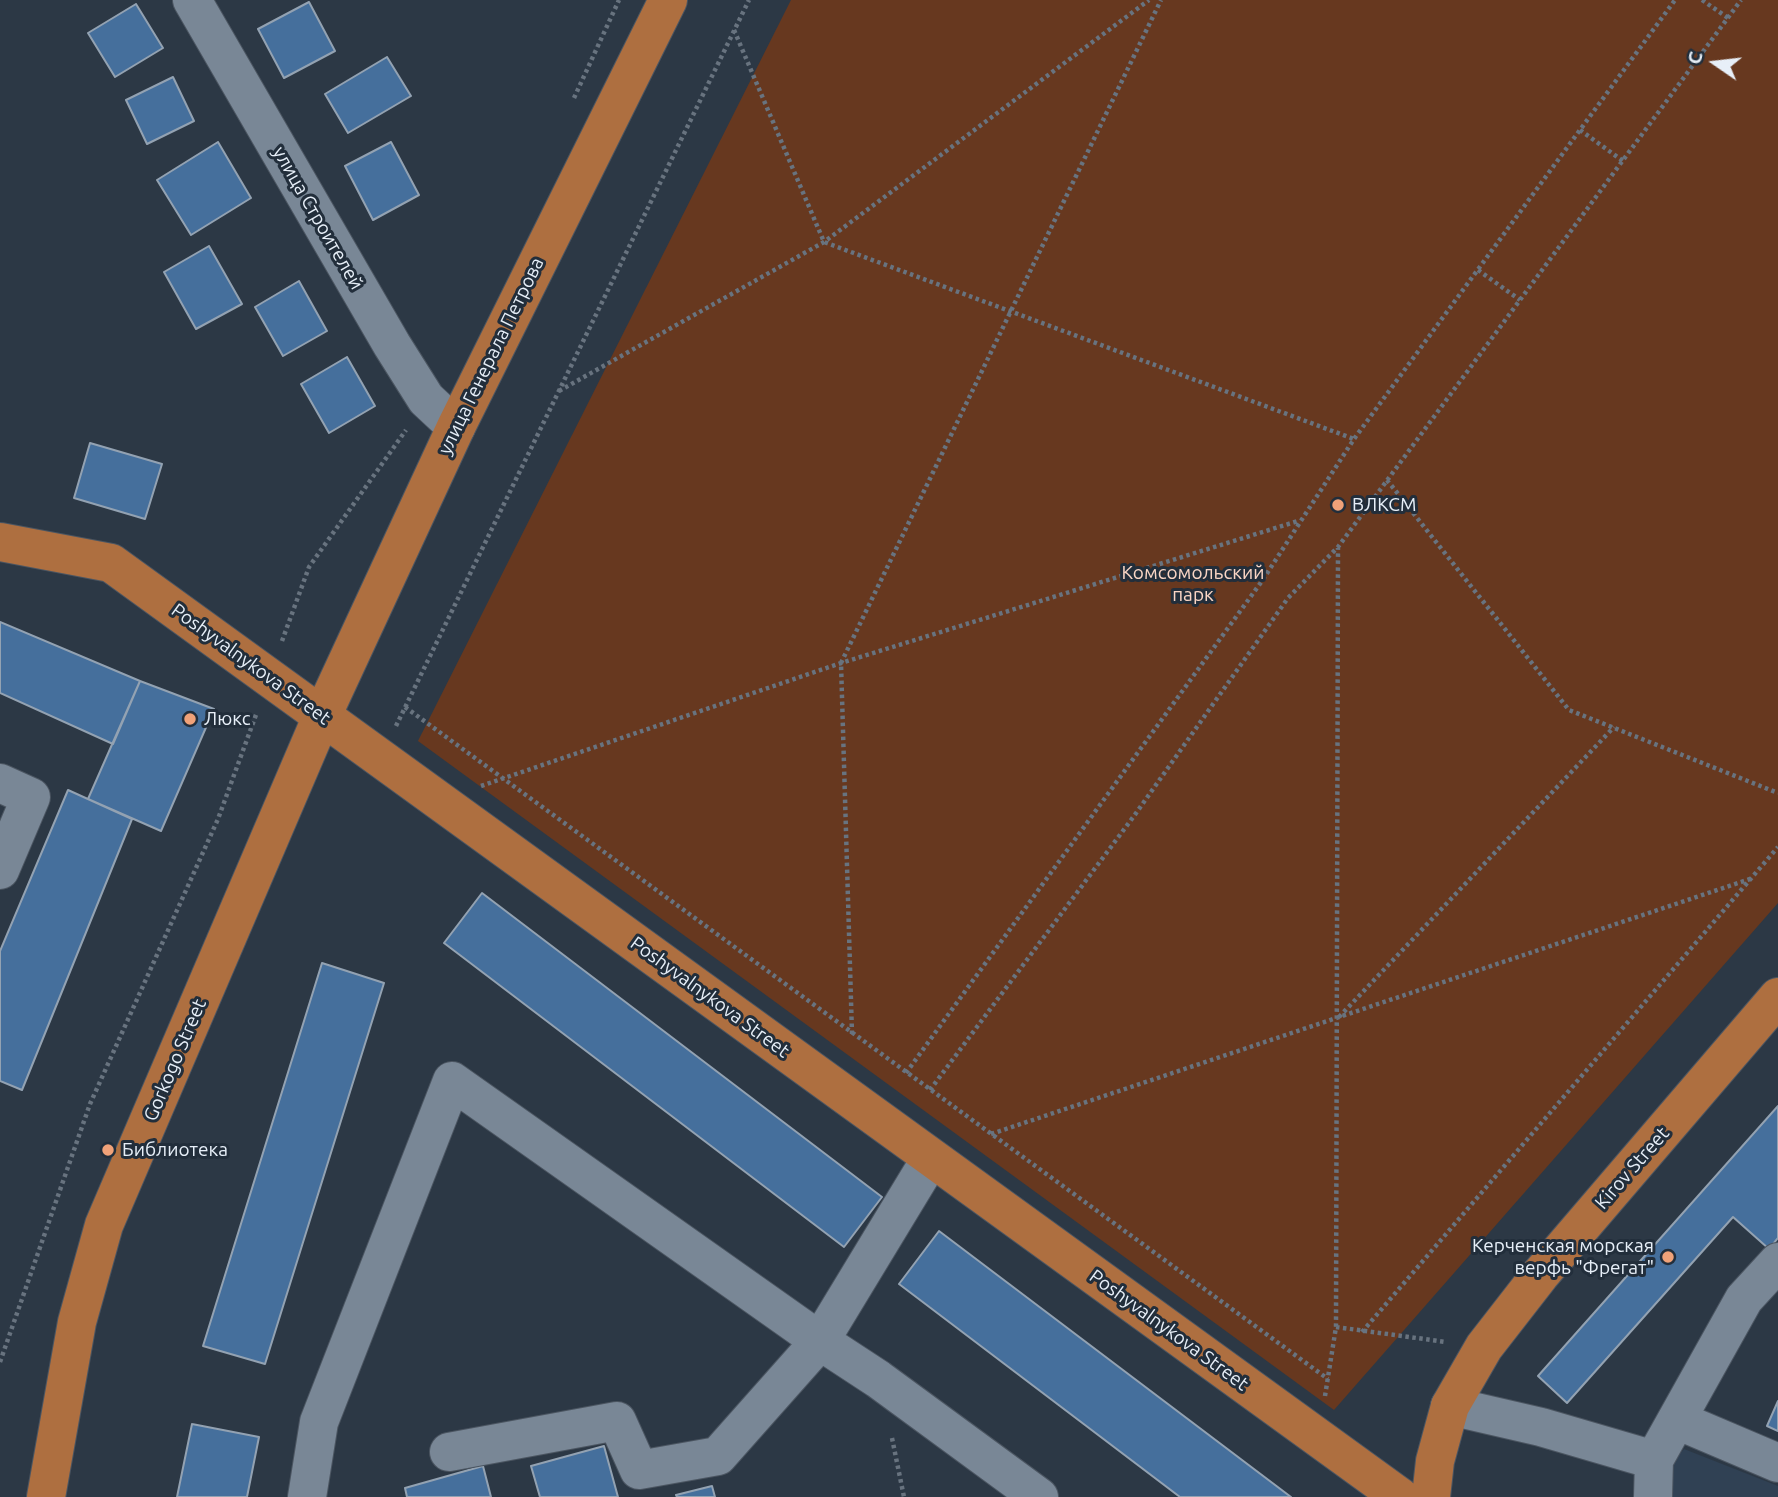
<!DOCTYPE html>
<meta charset="utf-8">
<style>
body{margin:0}
#map{position:relative;width:1778px;height:1497px;overflow:hidden;background:#2c3845;font-family:Ubuntu,sans-serif}
canvas{display:block}
.north{position:absolute;left:1680px;top:28px;width:70px;height:70px;-webkit-text-stroke:5px #222e3b;paint-order:stroke;rotate:284deg;font-size:19px;font-weight:700;line-height:28px;text-align:center;color:#e7eff8}
.north::after{content:'';display:block;margin:auto;width:24px;height:32px;background:#e7eff8;clip-path:polygon(50% 0,100% 100%,50% 72%,0 100%)}
</style>
<div id="map">
<canvas width="1778" height="1497"></canvas>
<div class="north">С</div>
</div>
<script>
const ctx = document.querySelector('canvas').getContext('2d');
ctx.lineJoin = 'round';
function paint(path, color) {
  ctx.fillStyle = color;
  ctx.fill(path, 'evenodd');
}
function toPath(rows) {
  const path = new Path2D();
  for (const r of rows) {
    path.moveTo(r[0], r[1]);
    for (let i = 2; i < r.length; i += 2) path.lineTo(r[i], r[i + 1]);
  }
  return path;
}
function stroke(path, color, width, dash) {
  ctx.strokeStyle = color;
  ctx.lineWidth = width;
  ctx.lineCap = dash ? 'butt' : 'round';
  ctx.setLineDash(dash || []);
  ctx.stroke(path);
}
function label(font, color, halo, rows, align = 'center') {
  ctx.font = font + ' Ubuntu,sans-serif';
  ctx.lineWidth = 6;
  ctx.setLineDash([]);
  ctx.textBaseline = 'middle';
  ctx.strokeStyle = halo;
  ctx.fillStyle = color;
  for (const [text, x, y, turn = 0] of rows) {
    ctx.save();
    ctx.translate(x, y);
    ctx.rotate((+turn || 0) * Math.PI / 180);
    ctx.textAlign = isNaN(turn) ? turn : align;
    if (halo) ctx.strokeText(text, 0, 0);
    ctx.fillText(text, 0, 0);
    ctx.restore();
  }
}
paint(toPath([
 [1684,1449,1778,1486,1778,1497,1641,1497]
]), '#304154');
paint(toPath([
 [791,0,1778,0,1778,903,1334,1410,418,741]
]), '#67381f');
const building = toPath([
 [309,2,335,51,284,78,258,29,309,2],
 [136,4,163,48,115,77,88,33,136,4],
 [387,57,411,96,348,133,325,94,387,57],
 [173,77,194,121,147,144,126,100,173,77],
 [218,142,251,198,191,235,157,180,218,142],
 [391,142,419,195,373,220,345,166,391,142],
 [209,246,242,304,196,329,164,272,209,246],
 [299,281,327,331,283,356,255,307,299,281],
 [347,357,375,406,329,433,301,384,347,357],
 [90,443,162,464,145,519,74,498,90,443],
 [0,622,140,681,113,744,0,693,0,622],
 [140,681,214,709,161,831,88,799,140,681],
 [68,790,132,819,22,1090,0,1081,0,951,68,790],
 [482,893,882,1197,844,1247,444,943,482,893],
 [322,963,384,983,265,1364,203,1346,322,963],
 [1778,1106,1778,1238,1769,1249,1733,1217,1567,1403,1538,1376,1778,1106],
 [939,1231,1291,1497,1180,1497,899,1284,939,1231],
 [1778,1401,1778,1431,1767,1426,1778,1401],
 [192,1424,259,1437,247,1497,177,1497,192,1424],
 [604,1446,618,1497,540,1497,531,1466,604,1446],
 [483,1466,491,1497,407,1497,405,1488,483,1466],
 [712,1486,715,1497,677,1497,676,1495,712,1486]
]);
paint(building, '#456f9c');
stroke(building, '#93a2b2', 2);
const minor = toPath([
 [192,0,392,345,426,399,456,427],
 [0,783,31,797,0,870],
 [931,1158,820,1341,878,1379,1039,1497],
 [1450,1406,1541,1427,1654,1460,1653,1497],
 [1677,1420,1778,1463],
 [1654,1460,1744,1299,1778,1262],
 [307,1497,319,1422,452,1081,820,1341,718,1456,639,1470,617,1421,449,1452]
]);
const major = toPath([
 [0,542,111,563,1400,1497],
 [46,1497,77,1322,104,1225,322,716,456,427,668,0],
 [1431,1497,1435,1461,1450,1406,1484,1347,1540,1275,1778,997]
]);
stroke(minor, '#4b5561', 40);
stroke(major, '#4b5561', 40);
stroke(toPath([
 [1702,0,1728,18],
 [734,30,824,242,1354,439],
 [574,98,619,0],
 [1580,130,1623,161],
 [1478,270,1520,300],
 [559,391,824,242,1149,0],
 [1387,480,1569,710,1778,793],
 [282,641,309,567,406,430],
 [405,707,1328,1379],
 [396,726,749,0],
 [481,786,841,663,1298,521],
 [1339,1017,1614,727],
 [852,1034,841,663,1161,0],
 [906,1073,1262,581,1354,439,1675,0],
 [930,1090,1134,816,1288,598,1338,547,1741,0],
 [991,1134,1750,879],
 [1336,1327,1446,1342],
 [1362,1332,1778,847],
 [0,1362,90,1104,218,819,257,712],
 [1325,1396,1336,1327,1338,548],
 [892,1438,904,1497]
]), '#68737f', 4.5, [3.5, 3.5]);
stroke(minor, '#798796', 38);
stroke(major, '#ae6f40', 38);
for (const [x, y, r, color] of [
 [1338,505,7,"#f0a279"],
 [190,719,7,"#f0a279"],
 [108,1150,7,"#f0a279"],
 [1668,1257,7,"#f0a279"]
]) {
  const dot = new Path2D();
  dot.arc(x, y, r, 0, 2 * Math.PI);
  ctx.fillStyle = color;
  ctx.fill(dot);
  stroke(dot, '#222e3b', 2.5);
}
label('19px', '#e7eff8', '#222e3b', [
 ["улица Строителей",318,218,60],
 ["улица Генерала Петрова",491,356,-64],
 ["Poshyvalnykova Street",251,664,36],
 ["Poshyvalnykova Street",710,997,36],
 ["Gorkogo Street",175,1060,-67],
 ["Kirov Street",1632,1168,-49],
 ["Poshyvalnykova Street",1169,1330,36]
]);
label('19px', '#e7eff8', '#222e3b', [
 ["ВЛКСМ",1352,505],
 ["Люкс",204,719],
 ["Библиотека",122,1150],
 ["Керченская морская",1654,1246,"right"],
 ["верфь \"Фрегат\"",1654,1268,"right"]
], 'left');
label('19px', '#fad6c5', '#222e3b', [
 ["Комсомольский",1193,573],
 ["парк",1193,595]
]);
</script>
